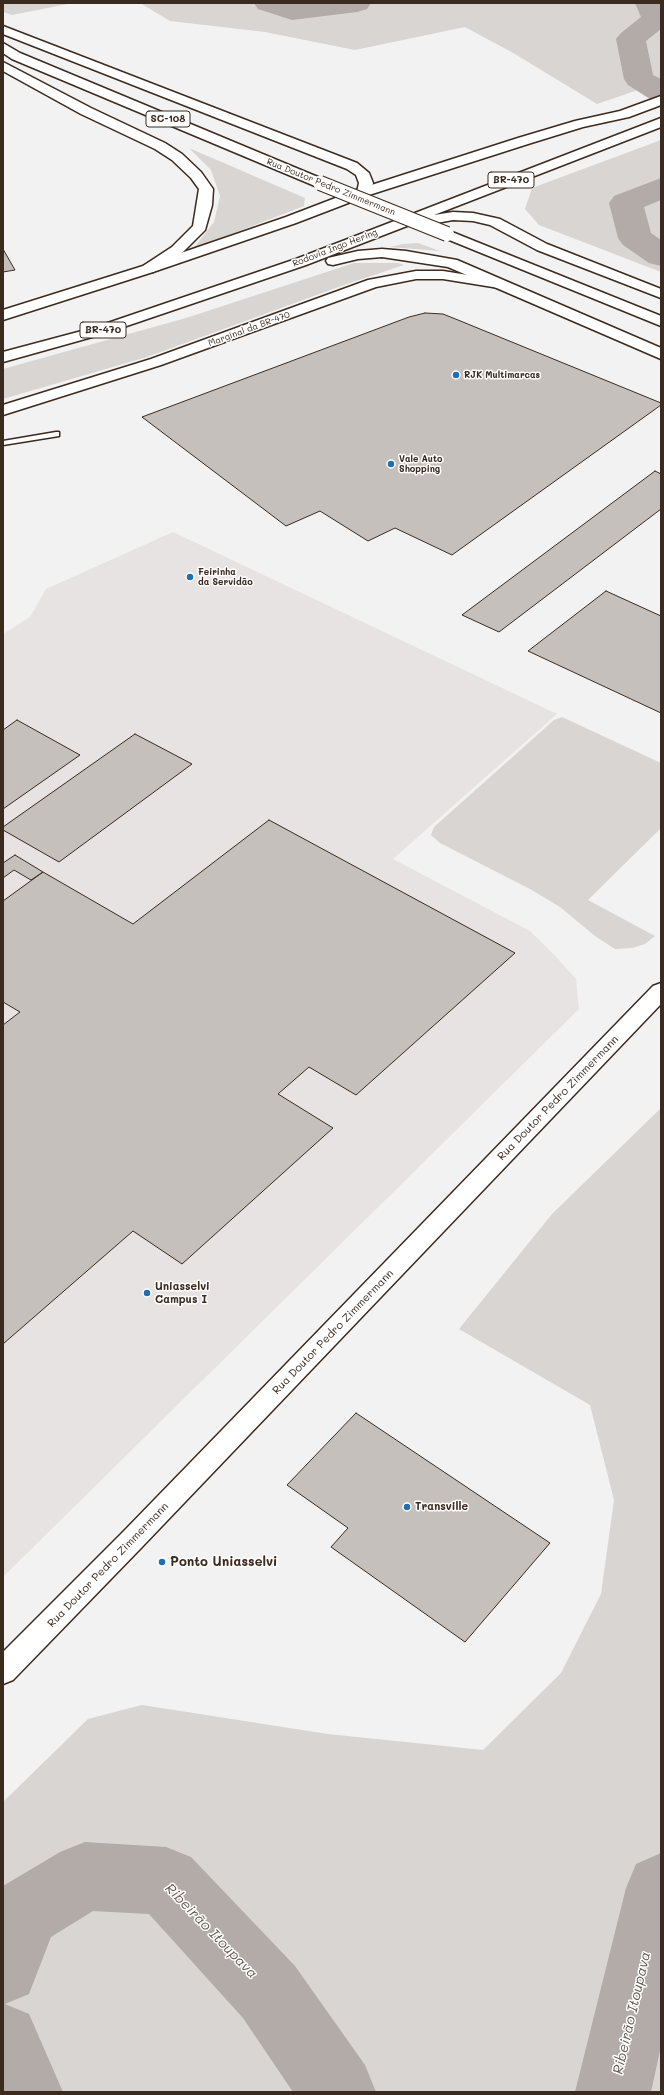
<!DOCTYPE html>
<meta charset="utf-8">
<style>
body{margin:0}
#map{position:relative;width:664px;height:2095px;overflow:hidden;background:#f3f2f2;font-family:Mali,sans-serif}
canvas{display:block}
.frame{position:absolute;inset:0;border:4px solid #3b2a1e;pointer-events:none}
</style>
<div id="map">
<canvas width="664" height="2095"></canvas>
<div class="frame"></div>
</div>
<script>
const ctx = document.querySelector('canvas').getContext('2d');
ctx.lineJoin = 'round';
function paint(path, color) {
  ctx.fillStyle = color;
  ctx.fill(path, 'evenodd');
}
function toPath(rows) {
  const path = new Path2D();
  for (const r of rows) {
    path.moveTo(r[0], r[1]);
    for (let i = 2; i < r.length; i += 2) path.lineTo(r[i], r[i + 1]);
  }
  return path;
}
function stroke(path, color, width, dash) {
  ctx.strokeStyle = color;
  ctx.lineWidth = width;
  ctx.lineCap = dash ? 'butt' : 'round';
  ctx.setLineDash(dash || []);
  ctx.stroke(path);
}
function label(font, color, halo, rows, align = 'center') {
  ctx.font = font + ' Mali,sans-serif';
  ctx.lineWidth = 3;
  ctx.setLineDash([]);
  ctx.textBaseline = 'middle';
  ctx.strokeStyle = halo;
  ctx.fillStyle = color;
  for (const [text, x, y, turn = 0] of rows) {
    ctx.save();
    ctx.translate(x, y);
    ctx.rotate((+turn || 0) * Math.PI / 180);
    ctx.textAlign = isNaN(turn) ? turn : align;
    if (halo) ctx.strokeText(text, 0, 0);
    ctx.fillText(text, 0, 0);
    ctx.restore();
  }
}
paint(toPath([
 [173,532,557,714,393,859,530,931,558,959,576,979,579,1009,3,1577,3,634,30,617,46,589]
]), '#e6e3e2');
paint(toPath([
 [3,3,73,3,12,15,3,12],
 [140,3,661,3,661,82,597,104,515,54,465,27,355,50,265,32,170,21],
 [661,140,661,272,539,225,525,209,532,188],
 [189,148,305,198,304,206,193,249,214,222,220,196,211,170],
 [418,243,440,251,390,247,403,244],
 [354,263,398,263,404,265,344,285,147,357,3,399,3,369,186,318],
 [562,717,661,763,661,828,588,900,655,936,645,944,632,948,615,949,595,936,560,907,530,889,440,843,431,835,434,827,554,720],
 [661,1108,661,2092,3,2092,3,1802,88,1719,142,1705,328,1734,483,1750,561,1673,601,1594,614,1500,590,1405,459,1329,552,1214]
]), '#d8d5d2');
paint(toPath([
 [254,3,371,3,367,9,357,12,292,20,258,9,254,3],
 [635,3,661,3,661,29,646,41,653,75,661,79,661,101,650,99,628,85,624,79,616,39,621,33,641,17,635,3],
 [661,178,661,200,644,207,651,233,661,240,661,266,649,263,623,245,618,238,609,203,614,196,661,178],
 [85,1842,166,1847,191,1857,295,1966,365,2065,376,2092,293,2092,243,2018,149,1914,93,1911,51,1937,29,1994,5,2004,29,2014,63,2092,3,2092,3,1886,60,1852,85,1842],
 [661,1853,661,2046,651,2092,575,2092,626,1888,636,1864,661,1853]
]), '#b2aba7');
const building = toPath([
 [3,249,15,270,3,272,3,249],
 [425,313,443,314,458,320,661,403,661,405,452,555,395,528,368,541,320,511,286,526,142,417,409,317,425,313],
 [655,471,661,474,661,509,499,632,462,615,655,471],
 [606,591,661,616,661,713,528,651,606,591],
 [17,720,80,755,3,809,3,730,17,720],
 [135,734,192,764,59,862,3,830,3,827,135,734],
 [269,820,515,953,356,1095,309,1067,278,1094,333,1128,182,1264,133,1231,3,1344,3,1025,20,1012,3,1002,3,901,43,872,133,924,269,820],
 [15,855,43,872,31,880,14,870,3,878,3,863,15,855],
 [356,1413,550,1543,465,1642,331,1547,348,1528,287,1485,356,1413]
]);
paint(building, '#c6c0bd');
stroke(building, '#3b2a1e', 1);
const service = toPath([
 [56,432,59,432,59,436,3,445,3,441,56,432]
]);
const tertiary = toPath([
 [416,271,443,271,499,280,504,281,506,284,504,287,499,288,443,279,416,279,376,287,161,365,3,415,3,405,151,359,368,280,416,271]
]);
const secondary = toPath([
 [3,62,91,108,165,143,182,154,201,172,213,189,212,205,205,230,182,253,153,272,143,272,141,269,143,266,172,247,193,226,199,189,191,178,172,160,155,149,81,114,3,71,3,62]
]);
const primary = toPath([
 [3,26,357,163,369,173,373,183,371,192,369,195,364,196,359,195,357,192,359,183,356,175,347,169,3,34,3,26],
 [3,43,20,53,325,180,327,183,325,186,320,187,315,186,12,59,3,53,3,43],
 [447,230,661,316,661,326,442,237,440,234,442,231,447,230],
 [661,983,661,1004,141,1548,13,1680,3,1684,3,1652,123,1532,653,986,661,983]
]);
const motorway = toPath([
 [661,96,661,105,629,117,583,127,528,144,369,195,296,223,153,272,3,320,3,310,143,266,286,217,359,189,518,138,575,121,620,111,661,96],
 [661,118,661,127,434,215,453,212,473,213,500,219,547,244,661,289,661,298,537,250,490,225,473,221,453,220,431,224,426,223,425,219,306,265,103,334,3,362,3,352,93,328,296,259,661,118],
 [382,249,406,251,457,260,661,348,661,359,448,267,382,257,358,259,333,265,328,264,326,261,328,258,358,251,382,249]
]);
stroke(service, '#3b2a1e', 3);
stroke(tertiary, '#3b2a1e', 3);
stroke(secondary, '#3b2a1e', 3);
stroke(primary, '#3b2a1e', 3);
stroke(motorway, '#3b2a1e', 3);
paint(service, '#fff');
paint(tertiary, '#fff');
paint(secondary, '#fff');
paint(primary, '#fff');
paint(motorway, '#fff');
const primaryBridge = toPath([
 [320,183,447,234]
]);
stroke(primaryBridge, '#3b2a1e', 16, []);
stroke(primaryBridge, '#fff', 14);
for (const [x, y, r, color] of [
 [456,375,4,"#1f6fb2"],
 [391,464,4,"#1f6fb2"],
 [190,577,4,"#1f6fb2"],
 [147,1293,4,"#1f6fb2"],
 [407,1507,4,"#1f6fb2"],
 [162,1562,4,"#1f6fb2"]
]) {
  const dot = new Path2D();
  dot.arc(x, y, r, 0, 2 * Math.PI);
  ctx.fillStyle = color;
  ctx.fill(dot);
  stroke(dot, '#fff', 1.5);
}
label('9px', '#3b2a1e', '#fff', [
 ["Rua Doutor Pedro Zimmermann",331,187,22],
 ["Rodovia Ingo Hering",335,248,-21],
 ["Marginal da BR-470",249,329,-20]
]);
label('bold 9px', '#3b2a1e', '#fff', [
 ["RJK Multimarcas",464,375],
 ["Vale Auto",399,459],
 ["Shopping",399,469],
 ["Feirinha",198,572],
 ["da Servidão",198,582]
], 'left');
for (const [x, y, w] of [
 [168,119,44],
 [511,180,46],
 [103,330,46]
]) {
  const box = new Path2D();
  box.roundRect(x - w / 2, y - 8, w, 16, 3);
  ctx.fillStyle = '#fff';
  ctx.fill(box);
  stroke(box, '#3b2a1e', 1);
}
label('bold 10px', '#3b2a1e', null, [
 ["SC-108",168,119],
 ["BR-470",511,180],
 ["BR-470",103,330]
]);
label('11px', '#3b2a1e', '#fff', [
 ["Rua Doutor Pedro Zimmermann",558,1098,-46],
 ["Rua Doutor Pedro Zimmermann",333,1332,-46],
 ["Rua Doutor Pedro Zimmermann",108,1565,-46]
]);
label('bold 11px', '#3b2a1e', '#fff', [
 ["Uniasselvi",155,1287],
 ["Campus I",155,1300],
 ["Transville",415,1507]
], 'left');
label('bold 13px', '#3b2a1e', '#fff', [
 ["Ponto Uniasselvi",170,1562]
], 'left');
label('italic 14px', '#65574e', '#fff', [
 ["Ribeirão Itoupava",211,1931,46],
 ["Ribeirão Itoupava",632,2013,-77]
]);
</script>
